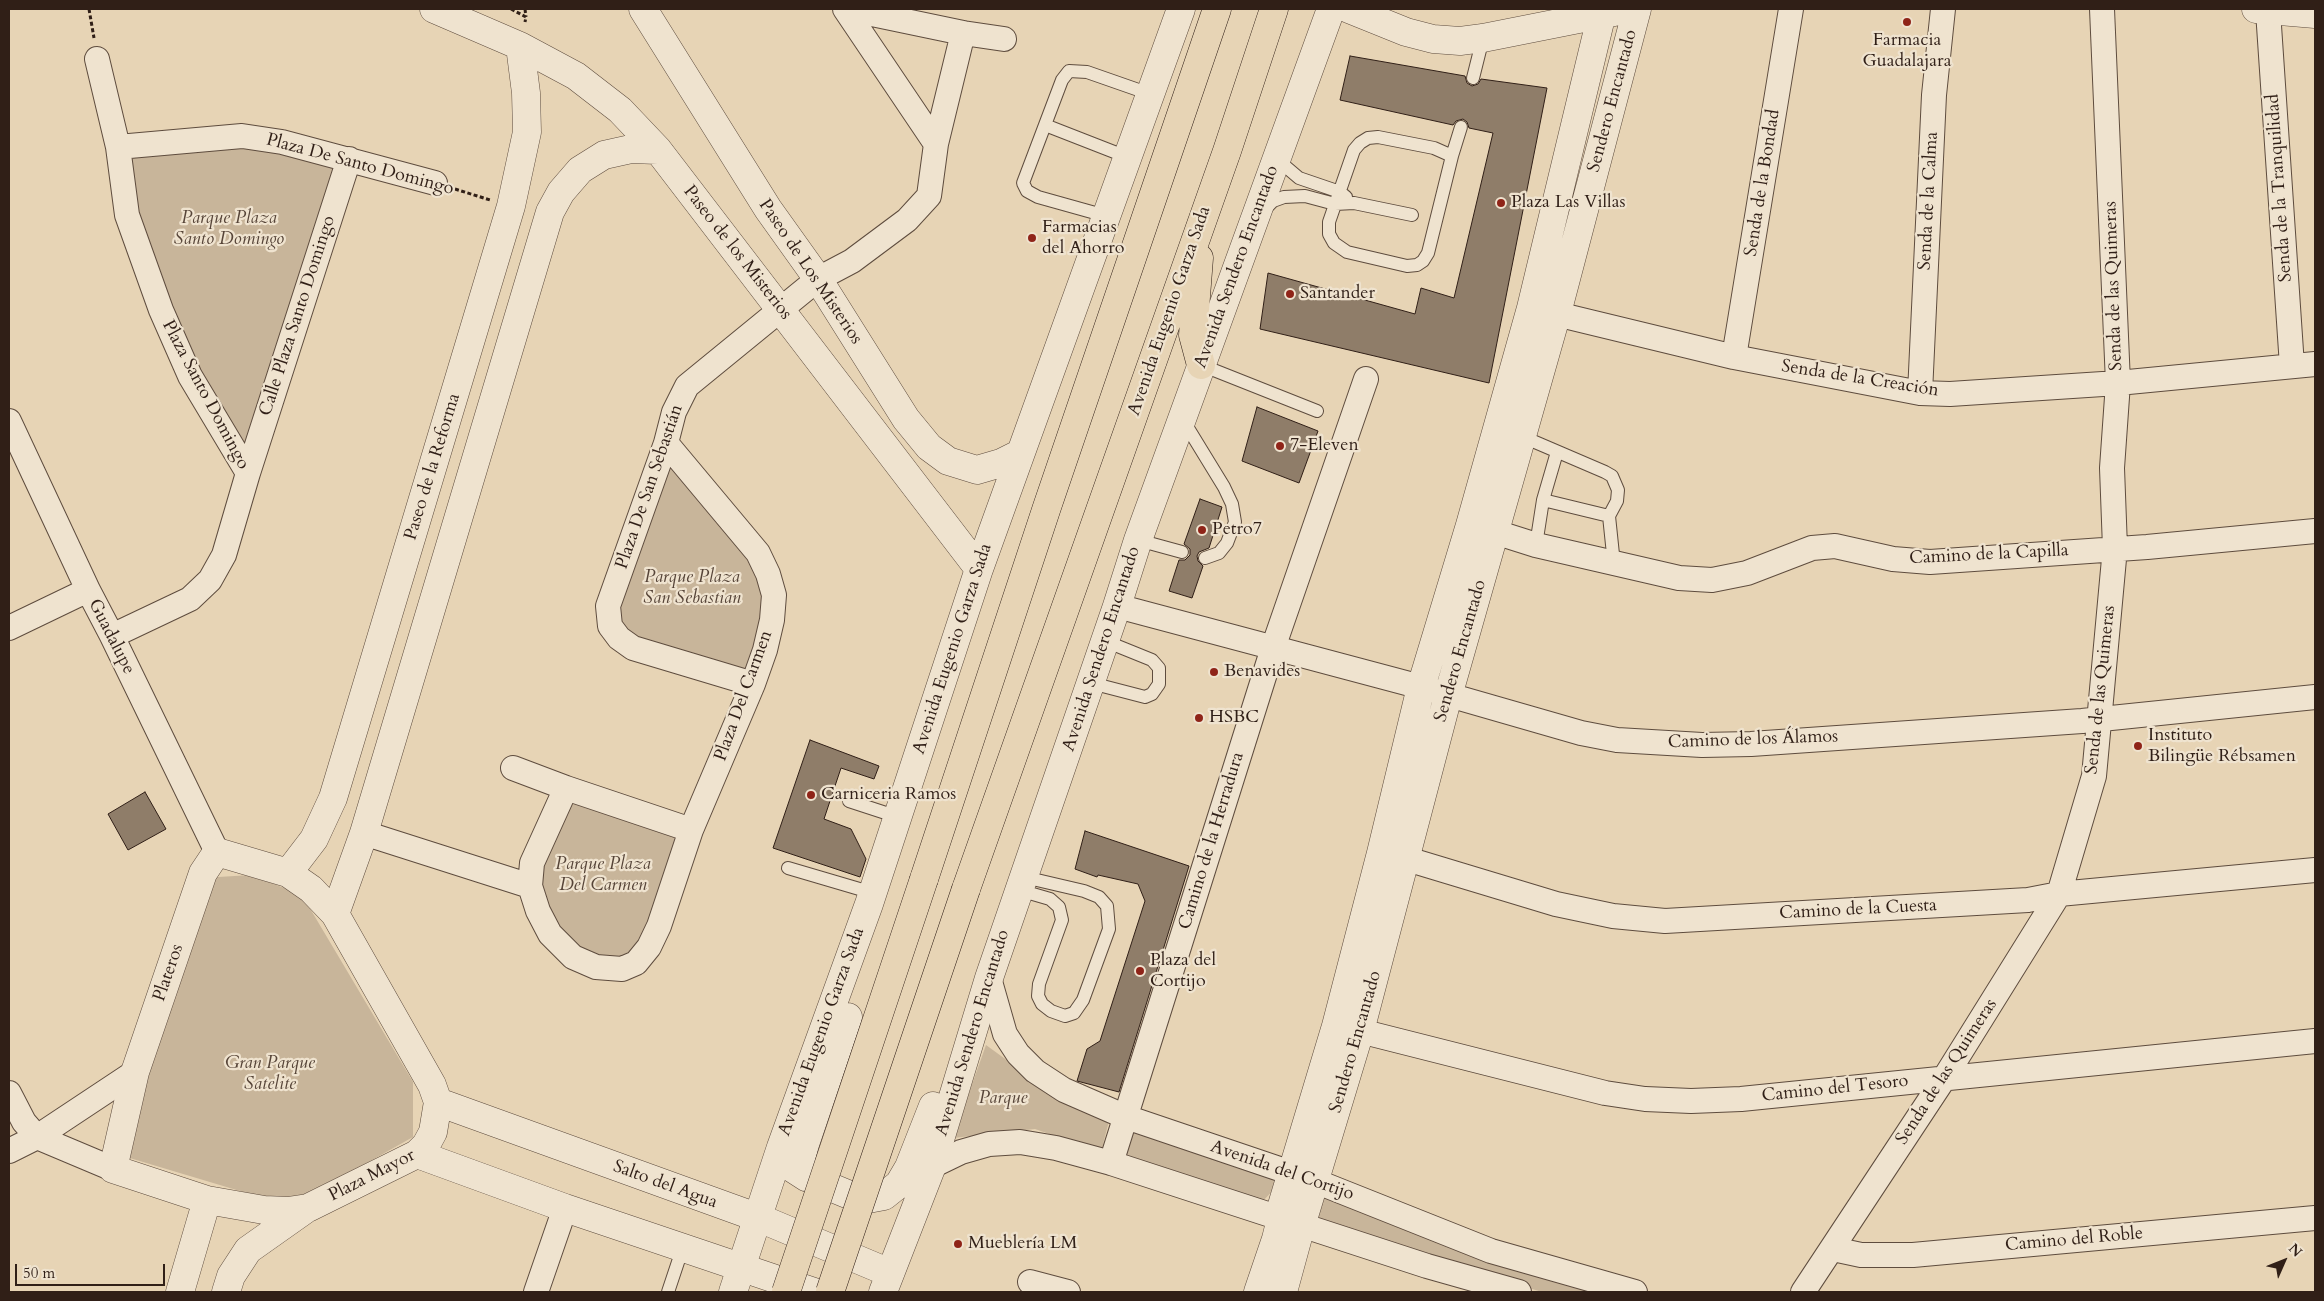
<!DOCTYPE html>
<meta charset="utf-8">
<style>
body{margin:0}
#map{position:relative;width:2324px;height:1301px;overflow:hidden;background:#e7d4b5;font-family:Cardo,serif}
canvas{display:block}
.frame{position:absolute;inset:0;border:10px solid #301f17;pointer-events:none}
.north{position:absolute;left:2259px;top:1236px;width:50px;height:50px;-webkit-text-stroke:4px #efe3cf;paint-order:stroke;rotate:46deg;font-size:14px;font-weight:700;line-height:20px;text-align:center;color:#301f17}
.north::after{content:'';display:block;margin:auto;width:18px;height:22px;background:#301f17;clip-path:polygon(50% 0,100% 100%,50% 72%,0 100%)}
.scale{position:absolute;left:15px;top:1264px;width:150px;height:22px;box-sizing:border-box;border:2px solid #301f17;border-top:0;padding-left:6px;font-size:15px;line-height:18px;white-space:nowrap;color:#301f17;-webkit-text-stroke:4px #efe3cf;paint-order:stroke}
</style>
<div id="map">
<canvas width="2324" height="1301"></canvas>
<div class="frame"></div>
<div class="north">N</div>
<div class="scale">50 m</div>
</div>
<script>
const ctx = document.querySelector('canvas').getContext('2d');
ctx.lineJoin = 'round';
function paint(path, color) {
  ctx.fillStyle = color;
  ctx.fill(path, 'evenodd');
}
function toPath(rows) {
  const path = new Path2D();
  for (const r of rows) {
    path.moveTo(r[0], r[1]);
    for (let i = 2; i < r.length; i += 2) path.lineTo(r[i], r[i + 1]);
  }
  return path;
}
function stroke(path, color, width, dash) {
  ctx.strokeStyle = color;
  ctx.lineWidth = width;
  ctx.lineCap = dash ? 'butt' : 'round';
  ctx.setLineDash(dash || []);
  ctx.stroke(path);
}
function label(font, color, halo, rows, align = 'center') {
  ctx.font = font + ' Cardo,serif';
  ctx.lineWidth = 4.5;
  ctx.setLineDash([]);
  ctx.textBaseline = 'middle';
  ctx.strokeStyle = halo;
  ctx.fillStyle = color;
  for (const [text, x, y, turn = 0] of rows) {
    ctx.save();
    ctx.translate(x, y);
    ctx.rotate((+turn || 0) * Math.PI / 180);
    ctx.textAlign = isNaN(turn) ? turn : align;
    if (halo) ctx.strokeText(text, 0, 0);
    ctx.fillText(text, 0, 0);
    ctx.restore();
  }
}
paint(toPath([
 [205,138,349,159,248,473,161,310,118,147],
 [666,443,768,574,753,684,633,648,610,626],
 [566,788,691,830,659,926,622,969,550,934,532,863],
 [251,875,302,895,413,1082,413,1137,290,1206,123,1156,202,878],
 [986,1045,1030,1077,1110,1117,1101,1152,1035,1129,953,1138],
 [1132,1125,1285,1178,1259,1205,1123,1158],
 [1323,1190,1615,1292,1542,1292,1317,1223]
]), '#c8b59a');
const building = toPath([
 [1350,56,1465,76,1467,83,1472,86,1478,84,1481,79,1547,88,1489,383,1260,329,1268,273,1415,314,1421,288,1454,298,1493,133,1469,128,1467,122,1463,119,1456,121,1453,125,1340,100,1350,56],
 [1257,407,1318,431,1299,483,1242,461,1257,407],
 [1200,499,1222,507,1209,548,1199,552,1197,556,1198,561,1203,566,1192,598,1169,591,1179,560,1185,560,1190,555,1190,549,1184,544,1200,499],
 [810,740,879,766,874,779,841,768,824,819,851,829,866,859,860,877,773,848,810,740],
 [145,792,166,829,128,850,108,814,145,792],
 [1085,831,1189,866,1119,1092,1077,1081,1087,1049,1100,1041,1145,901,1138,884,1098,875,1097,877,1075,869,1085,831]
]);
paint(building, '#8f7d69');
stroke(building, '#301f17', 1);
const service = toPath([
 [1473,78,1483,38],
 [1045,125,1127,157],
 [1378,137,1434,148,1452,156,1428,253,1423,261,1417,265,1407,266,1347,252,1334,243,1329,234,1329,222,1354,150,1360,143,1368,138,1378,137],
 [1279,156,1279,161,1299,178,1340,192,1346,197],
 [1452,156,1461,127],
 [1265,209,1273,201,1284,197,1305,196,1335,204,1354,203,1412,215],
 [1106,216,1038,197,1027,191,1023,183,1062,80,1069,71,1087,72,1150,94],
 [1201,365,1317,411],
 [1183,420,1224,487,1232,504,1235,522,1227,543,1219,553,1205,558],
 [1521,436,1605,472,1612,476,1618,490,1617,501,1609,516,1543,500],
 [1609,516,1614,564],
 [1138,540,1182,552],
 [1536,545,1543,500,1557,452],
 [1091,683,1145,697,1152,694,1159,684,1159,668,1152,660,1105,641],
 [849,801,898,817],
 [788,868,873,893],
 [1019,890,1050,899,1059,907,1062,920,1039,984,1038,996,1042,1004,1051,1011,1065,1016,1074,1013,1083,1000,1109,929,1107,906,1099,897,1084,891,1024,877],
 [668,1292,683,1247]
]);
const minor = toPath([
 [845,9,936,144],
 [2268,11,2292,366],
 [963,33,1004,39],
 [97,59,118,147,127,215,161,310,190,376,248,473],
 [118,147,242,136,282,142,435,183],
 [1540,310,1734,357,1920,393,1950,394,2118,383,2315,364],
 [1734,357,1791,9],
 [1920,393,1934,95,1943,9],
 [9,421,88,590,112,636,217,852],
 [1495,532,1536,545,1679,578,1712,580,1747,573,1812,548,1835,546,1893,559,1930,562,2147,547,2315,531],
 [1117,606,1421,687,1581,733,1617,740,1702,745,1751,744,2082,721,2315,697],
 [9,628,88,590],
 [112,636,190,599,210,580,224,555,248,473,349,159],
 [753,684,633,648,619,638,610,626,608,606,666,443,674,412,687,386,818,279,852,261,907,220,929,196,936,144,963,33,848,9],
 [513,768,566,788,691,830],
 [566,788,532,863,530,886,538,911,550,934,573,957,596,967,622,969,636,963,649,947,659,926,691,830,753,684,765,650,772,620,774,595,768,574,758,553,666,443],
 [364,833,530,886],
 [1407,859,1556,904,1613,916,1665,921,2028,900,2059,894,2315,870],
 [989,978,1005,1034,1018,1054,1035,1071,1064,1090,1126,1117,1315,1181,1491,1251,1635,1292],
 [1360,1031,1605,1093,1645,1099,1691,1101,1741,1099,2315,1041],
 [9,1093,24,1122,37,1137,113,1169],
 [9,1151,37,1137,135,1072],
 [1111,1163,1273,648,1366,379],
 [932,1166,961,1152,989,1144,1020,1142,1056,1148,1111,1163,1427,1266,1519,1292],
 [1833,1249,1861,1255,1913,1255,2315,1218],
 [1030,1282,1068,1292],
 [536,1292,565,1208],
 [1803,1292,1945,1077,2059,894,2094,776,2115,548,2112,468,2118,383,2102,9]
]);
const tertiary = toPath([
 [434,9,520,46,576,76,620,110,658,150,979,569],
 [643,9,768,209,818,279,906,419,929,447,948,461,977,470,1001,463,1019,454],
 [1349,9,1406,32,1433,39,1460,41,1483,38,1619,11],
 [2256,9,2315,14],
 [217,852,288,873,311,889,335,914,432,1085,438,1102,433,1132,426,1145,417,1154,308,1208,288,1211,264,1210,207,1200,113,1169,135,1072,203,873,217,852],
 [288,873,314,839,333,798,511,206,527,132,526,93,520,46],
 [335,914,364,833,550,212,561,192,580,170,604,155,631,149,658,150],
 [438,1102,759,1218,890,1273],
 [781,1147,792,1168,806,1177,852,1196,868,1199,884,1196,899,1184,909,1167,933,1106],
 [417,1154,565,1208,814,1292],
 [806,1177,801,1159,805,1144,848,1017],
 [180,1292,207,1200],
 [226,1292,231,1276,248,1250,306,1209],
 [733,1292,781,1147,869,904,979,569,1181,9],
 [883,1292,932,1166,989,978,1117,606,1138,540,1331,9],
 [1258,1292,1276,1239,1281,1219,1280,1212,1336,1026,1381,853,1421,687,1470,525,1531,308,1603,9],
 [1283,1292,1301,1226,1360,1031,1448,696,1557,313,1637,9]
]);
const trunk = toPath([
 [1199,258,1193,335,1201,365],
 [924,879,1047,507,1217,9],
 [966,889,1227,151,1274,9]
]);
stroke(service, '#5e4c3e', 14);
stroke(minor, '#5e4c3e', 26);
stroke(tertiary, '#5e4c3e', 29);
stroke(trunk, '#301f17', 29);
stroke(toPath([
 [89,9,94,38],
 [511,9,526,17,525,22],
 [525,9,526,17],
 [455,189,490,200]
]), '#301f17', 3, [4, 2.5]);
stroke(service, '#efe3cf', 12);
stroke(minor, '#efe3cf', 24);
stroke(tertiary, '#efe3cf', 28);
stroke(trunk, '#e7d4b5', 28);
const trunkBridge = toPath([
 [786,1292,924,879],
 [830,1292,966,889]
]);
stroke(trunkBridge, '#301f17', 29, []);
stroke(trunkBridge, '#e7d4b5', 28);
for (const [x, y, r, color] of [
 [1907,22,5,"#8f2418"],
 [1501,203,5,"#8f2418"],
 [1032,238,5,"#8f2418"],
 [1290,294,5,"#8f2418"],
 [1280,446,5,"#8f2418"],
 [1202,530,5,"#8f2418"],
 [1214,672,5,"#8f2418"],
 [1199,718,5,"#8f2418"],
 [2138,746,5,"#8f2418"],
 [811,795,5,"#8f2418"],
 [1140,971,5,"#8f2418"],
 [958,1244,5,"#8f2418"]
]) {
  const dot = new Path2D();
  dot.arc(x, y, r, 0, 2 * Math.PI);
  ctx.fillStyle = color;
  ctx.fill(dot);
  stroke(dot, '#efe3cf', 2);
}
label('18px', '#301f17', '#efe3cf', [
 ["Farmacia",1907,41,"center"],
 ["Guadalajara",1907,62,"center"],
 ["Plaza Las Villas",1511,203],
 ["Farmacias",1042,228],
 ["del Ahorro",1042,249],
 ["Santander",1300,294],
 ["7-Eleven",1290,446],
 ["Petro7",1212,530],
 ["Benavides",1224,672],
 ["HSBC",1209,718],
 ["Instituto",2148,736],
 ["Bilingüe Rébsamen",2148,757],
 ["Carniceria Ramos",821,795],
 ["Plaza del",1150,961],
 ["Cortijo",1150,982],
 ["Mueblería LM",968,1244]
], 'left');
label('18px', '#301f17', '#efe3cf', [
 ["Sendero Encantado",1613,101,-75],
 ["Plaza De Santo Domingo",360,165,15],
 ["Senda de la Bondad",1763,183,-81],
 ["Senda de la Tranquilidad",2280,188,-94],
 ["Senda de la Calma",1929,201,-87],
 ["Paseo de los Misterios",737,253,52],
 ["Avenida Sendero Encantado",1237,267,-70],
 ["Paseo de Los Misterios",810,272,56],
 ["Senda de las Quimeras",2114,286,-92],
 ["Avenida Eugenio Garza Sada",1170,311,-71],
 ["Calle Plaza Santo Domingo",298,316,-72],
 ["Senda de la Creación",1860,379,9],
 ["Plaza Santo Domingo",205,395,62],
 ["Paseo de la Reforma",433,467,-73],
 ["Plaza De San Sebastián",650,487,-71],
 ["Camino de la Capilla",1989,555,-3],
 ["Guadalupe",111,637,63],
 ["Avenida Eugenio Garza Sada",953,649,-72],
 ["Avenida Sendero Encantado",1102,649,-72],
 ["Sendero Encantado",1461,651,-74],
 ["Senda de las Quimeras",2101,690,-84],
 ["Plaza Del Carmen",744,696,-70],
 ["Camino de los Álamos",1753,740,-2],
 ["Camino de la Herradura",1212,841,-73],
 ["Camino de la Cuesta",1858,910,-3],
 ["Plateros",169,973,-71],
 ["Avenida Eugenio Garza Sada",822,1032,-70],
 ["Avenida Sendero Encantado",973,1033,-73],
 ["Sendero Encantado",1356,1042,-74],
 ["Senda de las Quimeras",1947,1072,-57],
 ["Camino del Tesoro",1835,1089,-6],
 ["Avenida del Cortijo",1282,1171,19],
 ["Plaza Mayor",372,1176,-27],
 ["Salto del Agua",665,1185,20],
 ["Camino del Roble",2074,1240,-5]
]);
label('italic 18px', '#564438', '#efe3cf', [
 ["Parque Plaza",229,219],
 ["Santo Domingo",229,240],
 ["Parque Plaza",692,578],
 ["San Sebastian",692,599],
 ["Parque Plaza",603,865],
 ["Del Carmen",603,886],
 ["Gran Parque",270,1064],
 ["Satelite",270,1085],
 ["Parque",1003,1099]
]);
</script>
